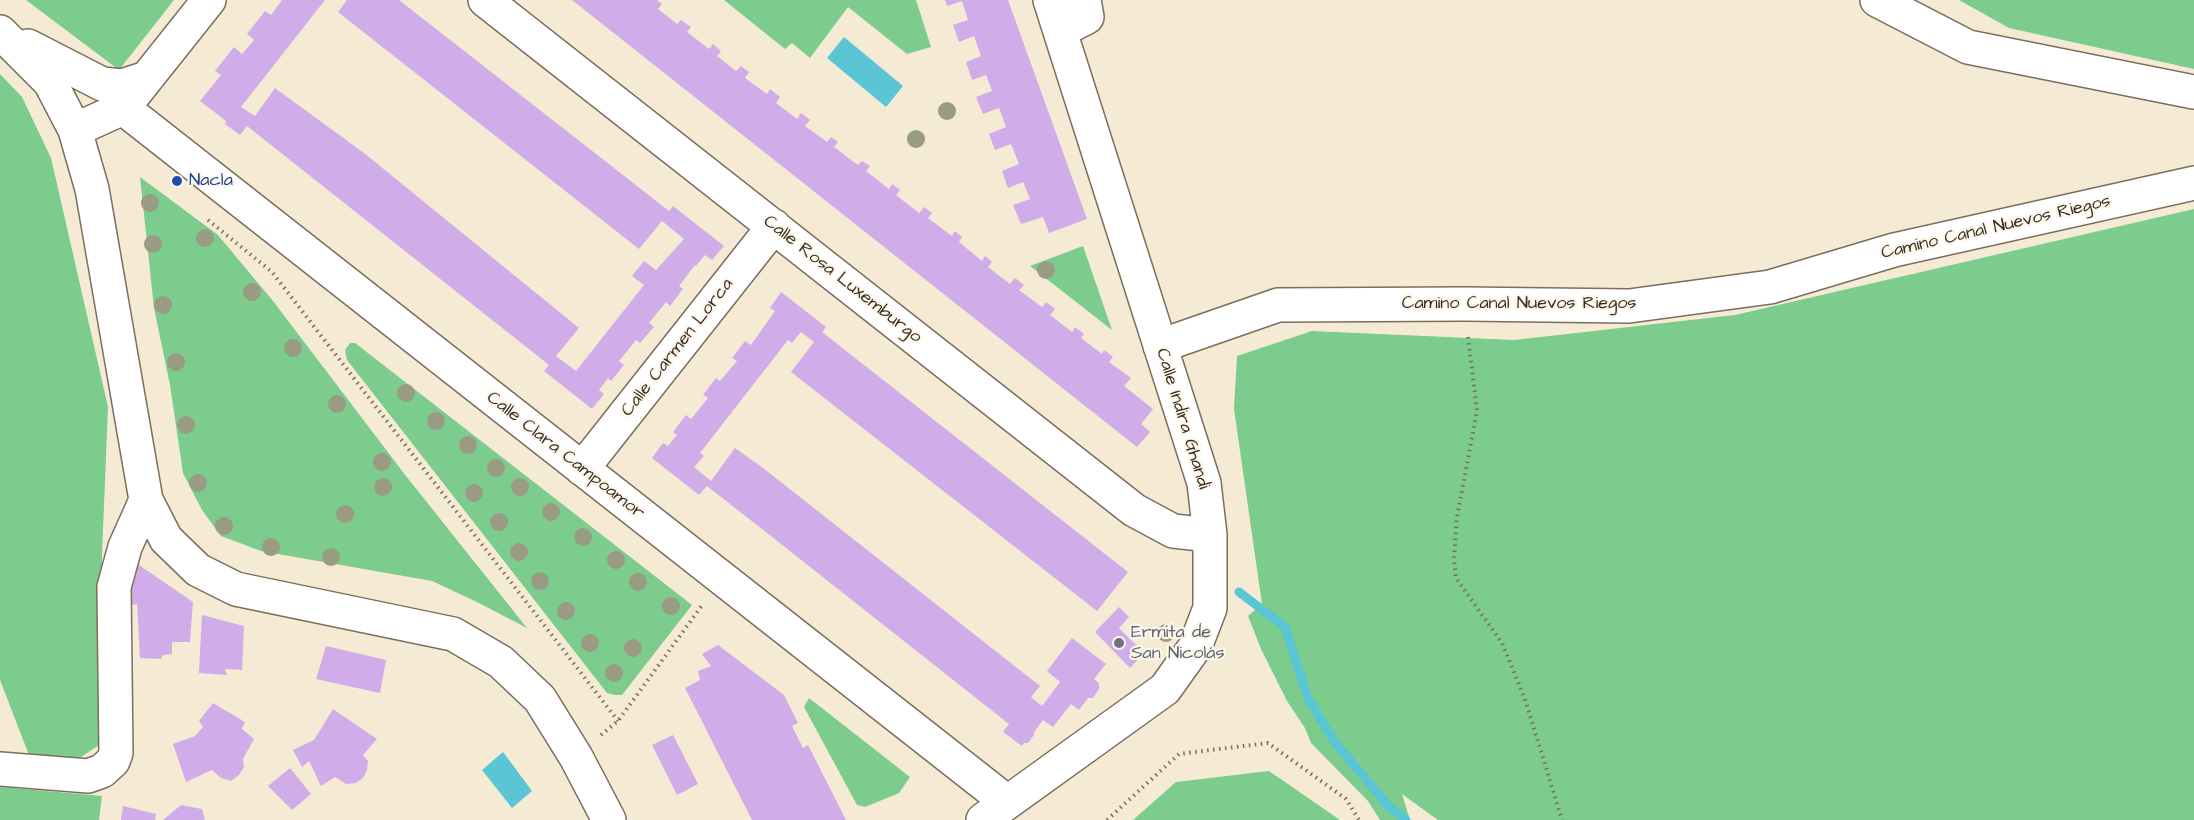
<!DOCTYPE html>
<meta charset="utf-8">
<style>
body{margin:0}
canvas{display:block;background:#f5ead4}
</style>
<canvas width="2194" height="820"></canvas>
<script>
const ctx = document.querySelector('canvas').getContext('2d');
ctx.lineJoin = 'round';
function paint(path, color) {
  ctx.fillStyle = color;
  ctx.fill(path, 'evenodd');
}
function toPath(rows) {
  const path = new Path2D();
  for (const r of rows) {
    path.moveTo(r[0], r[1]);
    for (let i = 2; i < r.length; i += 2) path.lineTo(r[i], r[i + 1]);
  }
  return path;
}
function stroke(path, color, width, dash) {
  ctx.strokeStyle = color;
  ctx.lineWidth = width;
  ctx.lineCap = dash ? 'butt' : 'round';
  ctx.setLineDash(dash || []);
  ctx.stroke(path);
}
function label(font, color, halo, rows, align = 'center') {
  ctx.font = font + ' "Architects Daughter",sans-serif';
  ctx.lineWidth = 4.5;
  ctx.setLineDash([]);
  ctx.textBaseline = 'middle';
  ctx.strokeStyle = halo;
  ctx.fillStyle = color;
  for (const [text, x, y, turn = 0] of rows) {
    ctx.save();
    ctx.translate(x, y);
    ctx.rotate((+turn || 0) * Math.PI / 180);
    ctx.textAlign = isNaN(turn) ? turn : align;
    if (halo) ctx.strokeText(text, 0, 0);
    ctx.fillText(text, 0, 0);
    ctx.restore();
  }
}
paint(toPath([
 [26,0,174,0,119,70],
 [724,0,916,0,931,47,907,54,848,7,810,58,792,43,785,49],
 [1959,0,2194,0,2194,69,2009,28],
 [0,74,22,97,51,158,108,407,102,554,99,745,78,759,29,755,0,680],
 [140,177,218,235,273,301,406,476,527,628,477,602,432,581,261,551,221,536,202,510,183,473,170,385,154,308],
 [2194,209,2194,820,1438,820,1402,794,1410,820,1380,820,1368,801,1311,743,1305,728,1287,701,1261,649,1248,616,1262,604,1234,409,1237,356,1312,331,1514,340,1735,315],
 [1083,246,1112,330,1030,266],
 [350,343,355,343,692,605,622,695,615,695,607,693,347,360,345,350],
 [809,698,910,777,899,793,865,807,857,805,804,707],
 [1269,771,1340,820,1133,820,1176,782],
 [0,787,102,796,99,820,0,820]
]), '#7bcc8d');
paint(toPath([
 [844,37,903,86,886,107,827,58],
 [503,752,532,791,512,808,482,770]
]), '#5ac5d5');
stroke(toPath([
 [1239,592,1285,627,1308,698,1334,741,1389,807,1406,820]
]), '#5ac5d5', 9);
paint(toPath([
 [282,0,325,0,241,107,255,116,275,88,364,153,579,328,556,356,576,371,644,285,632,276,644,261,656,270,684,239,662,221,639,249,338,12,347,0,399,0,669,211,673,206,724,246,712,260,705,255,696,266,695,265,679,286,683,289,670,306,666,302,649,323,654,327,640,343,636,340,619,361,624,365,611,381,608,378,599,390,604,394,592,409,544,371,549,365,247,126,240,135,225,124,226,121,200,101,221,75,215,71,234,47,242,54,254,40,247,34,265,11,271,15],
 [572,0,657,0,662,4,658,9,677,24,681,20,691,27,687,32,709,49,713,44,721,51,717,56,736,71,741,66,749,72,745,78,767,94,770,89,780,97,776,103,797,119,801,113,810,120,805,126,827,142,831,137,838,142,834,147,858,165,862,161,870,166,866,171,889,189,892,184,900,190,896,195,919,213,924,207,932,213,928,218,952,236,955,231,962,237,959,242,982,261,985,256,992,262,988,267,1010,284,1015,278,1024,285,1019,290,1042,307,1046,302,1055,309,1050,315,1072,332,1075,327,1084,334,1081,338,1102,354,1104,350,1113,357,1109,362,1131,378,1124,386,1153,409,1141,424,1150,432,1137,447],
 [945,0,1008,0,1087,219,1049,233,1043,217,1021,224,1013,205,1030,199,1023,182,1008,188,1002,171,1019,164,1011,144,995,150,989,134,1006,127,999,108,983,114,976,97,992,91,986,75,972,80,966,62,981,56,974,36,959,42,953,25,968,20,962,1,947,6],
 [781,292,826,327,822,332,1128,572,1097,611,791,372,814,342,801,332,792,343,788,340,700,453,704,456,694,467,711,481,735,448,763,468,1040,686,1031,697,1042,706,1060,682,1047,671,1072,638,1106,664,1094,679,1099,683,1099,689,1093,698,1088,698,1079,710,1071,704,1053,727,1043,720,1034,732,1034,735,1028,743,1024,743,1022,746,1003,732,1009,724,762,529,707,486,699,495,652,458,663,443,668,446,677,435,673,432,686,415,691,419,708,398,703,395,716,378,720,381,737,361,732,358,745,341,751,345,775,311,770,308],
 [139,565,193,602,190,642,172,642,172,654,163,655,161,659,140,658,137,604,126,606,131,568],
 [1119,607,1129,617,1119,628,1144,653,1130,668,1095,632],
 [202,615,244,626,242,670,225,669,227,675,199,673],
 [718,645,784,695,798,723,792,726,803,748,808,745,846,820,752,820,685,688,700,680,698,671,711,666,702,654],
 [326,646,386,660,380,693,316,679],
 [213,703,245,722,242,729,254,739,243,759,244,767,239,775,231,781,221,778,212,770,186,782,173,744,195,736,203,727,199,721],
 [333,709,377,739,363,755,368,761,367,770,363,778,356,783,346,784,335,777,321,786,309,761,302,767,293,750,314,740],
 [673,735,698,784,677,795,652,745],
 [290,768,311,794,292,810,268,786],
 [181,805,202,809,205,820,163,820],
 [123,806,156,814,155,820,121,820]
]), '#d0ade9');
const minor = toPath([
 [485,0,1134,510,1173,531,1210,535],
 [1877,0,1968,47,2194,92],
 [1060,31,1087,17,1084,0],
 [0,32,50,82,75,130,92,189,146,500,166,539,198,570,236,589,453,634,501,662,540,699,576,757,609,820],
 [28,46,102,84,122,86,147,78],
 [123,108,1007,802],
 [75,130,123,108,209,0],
 [1160,346,1278,305,1464,304,1629,306,1770,287,1894,250,2194,183],
 [582,469,774,226],
 [0,769,88,776,102,771,113,761,116,753,114,587,125,547,146,500],
 [983,820,1165,689,1195,647,1210,608,1210,535,1204,483,1050,0]
]);
stroke(minor, '#7c6d5e', 36);
stroke(toPath([
 [208,220,272,272,618,721],
 [1468,337,1477,411,1457,517,1454,559,1456,578,1502,643,1525,699,1562,820],
 [601,735,618,721,703,604],
 [1107,820,1179,754,1268,743,1346,799,1359,820]
]), '#7c6d5e', 4, [1.5, 4.5]);
stroke(minor, '#fff', 33);
ctx.fillStyle = '#999b82';
for (const [x, y] of [
 [947,111],
 [916,139],
 [150,203],
 [205,238],
 [153,244],
 [1046,270],
 [252,292],
 [163,305],
 [293,348],
 [176,362],
 [406,393],
 [337,404],
 [436,421],
 [186,425],
 [468,445],
 [382,462],
 [496,468],
 [198,483],
 [383,487],
 [520,487],
 [474,493],
 [551,512],
 [345,514],
 [499,522],
 [224,526],
 [583,537],
 [271,547],
 [519,552],
 [331,557],
 [616,560],
 [540,581],
 [638,582],
 [671,606],
 [566,611],
 [1166,633],
 [590,643],
 [633,648],
 [614,673]
]) {
  ctx.beginPath();
  ctx.arc(x, y, 9, 0, 2 * Math.PI);
  ctx.fill();
}
for (const [x, y, r, color] of [
 [177,181,6,"#1a4fb4"],
 [1119,643,6,"#6b7280"]
]) {
  const dot = new Path2D();
  dot.arc(x, y, r, 0, 2 * Math.PI);
  ctx.fillStyle = color;
  ctx.fill(dot);
  stroke(dot, '#fbf7ec', 2);
}
label('18px', '#164399', '#fbf7ec', [
 ["Nacla",189,181]
], 'left');
label('18px', '#3b2a1e', '#fbf7ec', [
 ["Camino Canal Nuevos Riegos",1996,228,-13],
 ["Calle Rosa Luxemburgo",842,280,38],
 ["Camino Canal Nuevos Riegos",1519,304],
 ["Calle Carmen Lorca",678,348,-52],
 ["Calle Indira Ghandi",1182,419,73],
 ["Calle Clara Campoamor",565,456,38]
]);
label('18px', '#5b616d', '#fbf7ec', [
 ["Ermita de",1131,633],
 ["San Nicolás",1131,654]
], 'left');
</script>
